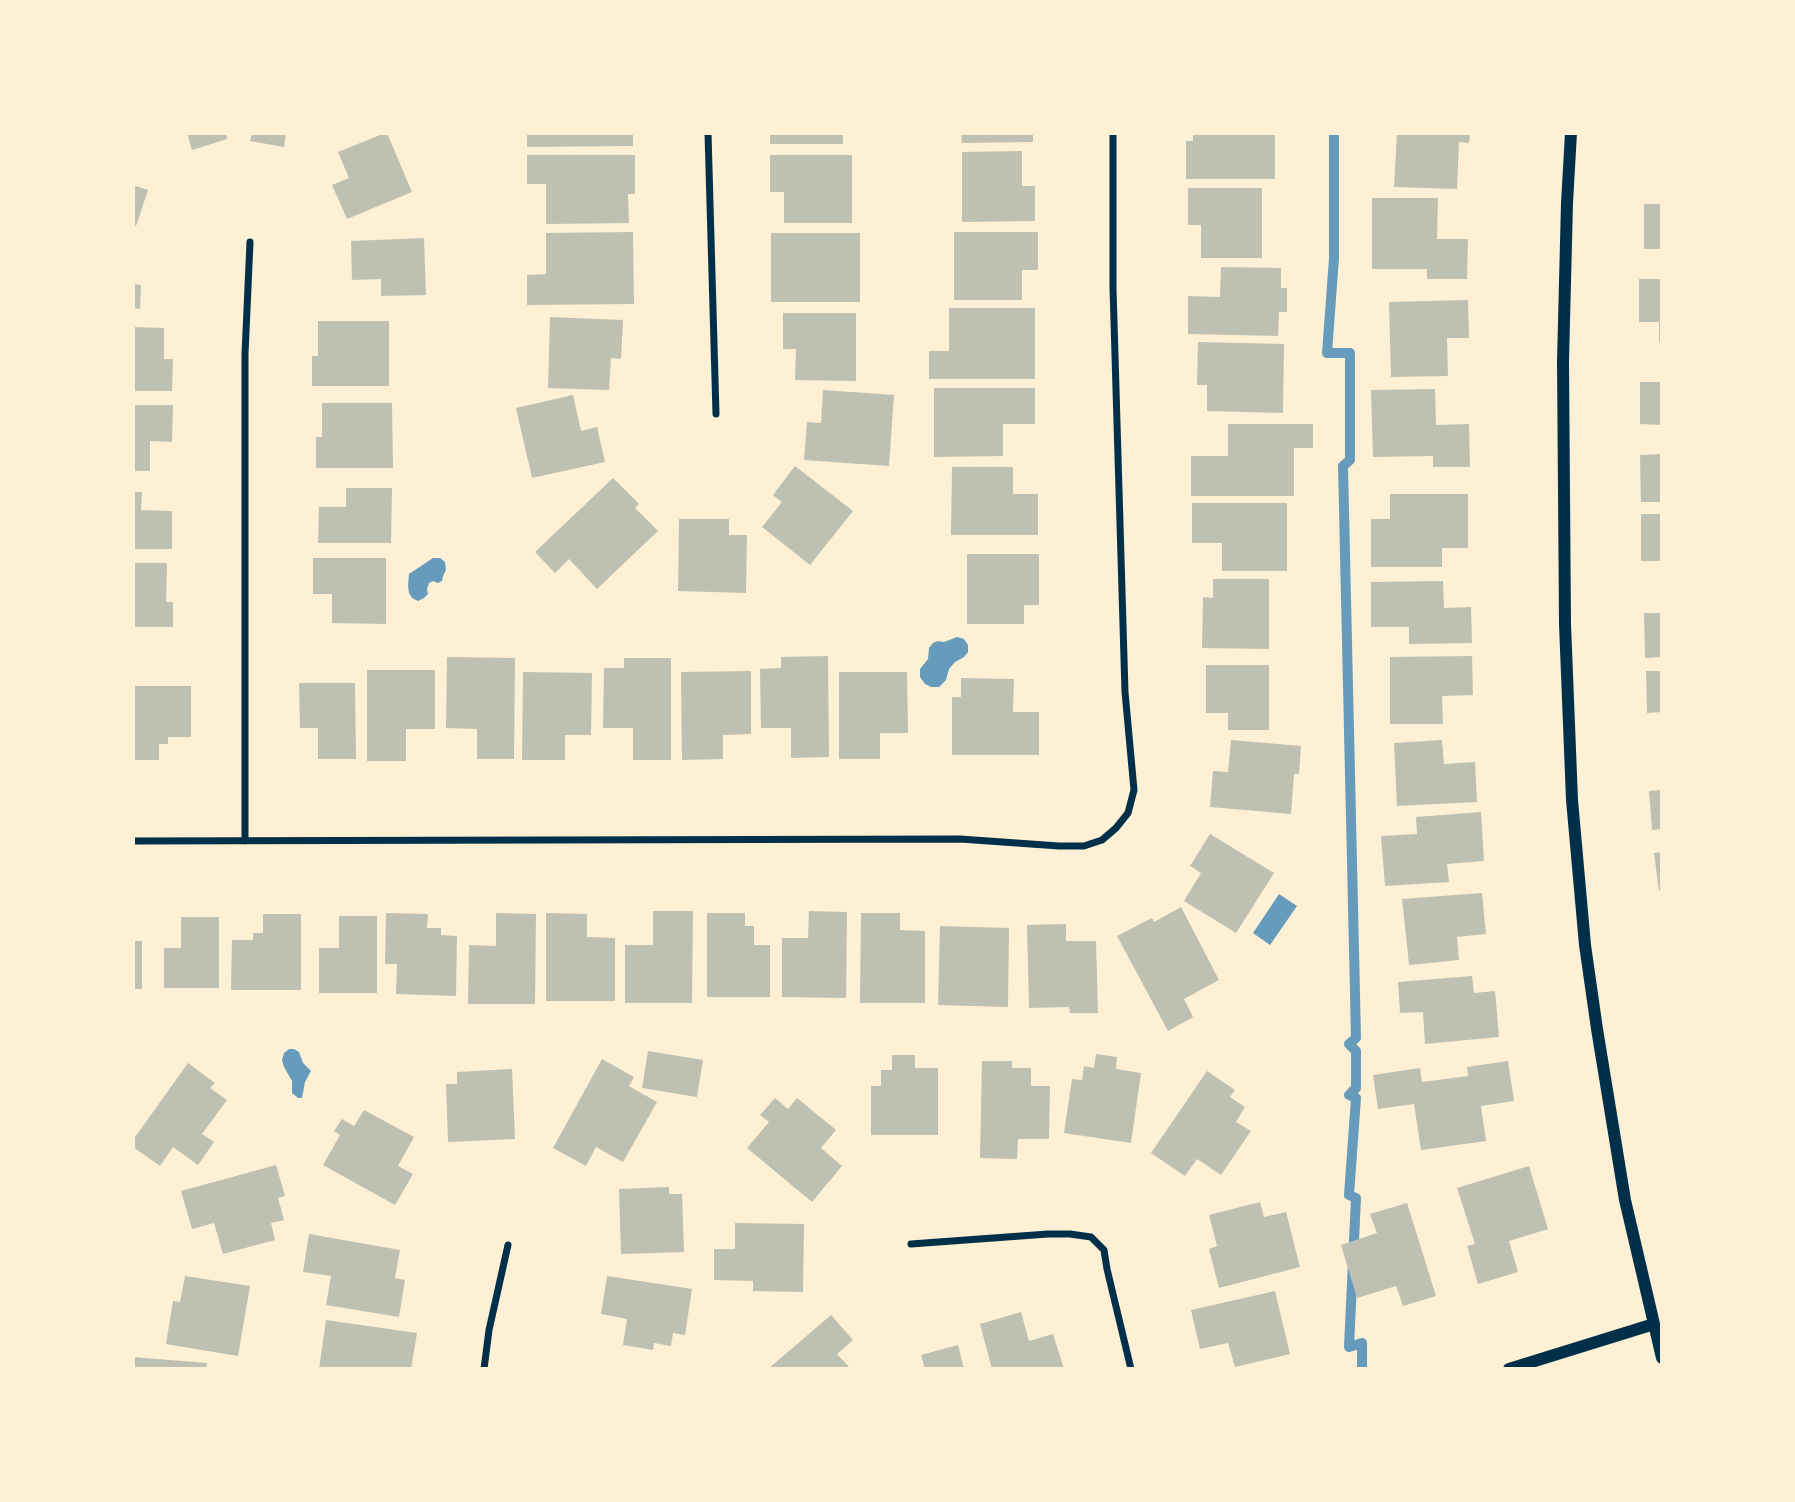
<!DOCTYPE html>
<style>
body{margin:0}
#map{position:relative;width:1795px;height:1502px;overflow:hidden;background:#fdf0d5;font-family:"Sofia Sans Condensed",sans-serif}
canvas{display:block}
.frame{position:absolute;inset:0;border:135px solid #fdf0d5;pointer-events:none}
</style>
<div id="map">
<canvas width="1795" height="1502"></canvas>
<div class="frame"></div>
</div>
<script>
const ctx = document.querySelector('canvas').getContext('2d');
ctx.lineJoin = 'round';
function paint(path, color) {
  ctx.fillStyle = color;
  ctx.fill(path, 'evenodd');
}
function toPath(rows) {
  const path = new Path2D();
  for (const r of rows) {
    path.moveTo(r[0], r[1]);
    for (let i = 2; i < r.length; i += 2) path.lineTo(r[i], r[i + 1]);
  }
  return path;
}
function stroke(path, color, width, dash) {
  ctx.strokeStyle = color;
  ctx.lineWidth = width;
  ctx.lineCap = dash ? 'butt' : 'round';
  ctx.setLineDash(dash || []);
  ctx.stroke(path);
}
paint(toPath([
 [433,558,440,558,445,562,446,570,443,576,442,581,438,583,433,581,429,583,427,589,428,594,424,598,418,601,412,598,409,593,408,586,409,574],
 [957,637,964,639,968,645,968,652,964,657,955,662,949,669,946,680,939,687,931,687,925,684,920,677,920,669,928,659,929,648,933,643,938,641,944,642],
 [1279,894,1297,906,1270,945,1253,933],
 [289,1049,294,1049,299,1052,303,1063,311,1071,305,1082,302,1098,298,1098,292,1093,292,1081,284,1067,282,1060,284,1053]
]), '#669bbc');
stroke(toPath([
 [1334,133,1334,258,1327,353,1350,353,1350,460,1343,466,1356,1038,1349,1044,1356,1051,1356,1088,1349,1095,1356,1098,1349,1195,1356,1198,1349,1347,1362,1343,1362,1369]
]), '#669bbc', 10);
paint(toPath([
 [187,133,226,133,227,139,192,150],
 [252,133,286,133,284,147,250,141],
 [385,133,387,133,412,192,347,219,332,185,349,178,338,152],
 [527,133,633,133,633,146,527,147],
 [770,133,843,133,843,144,770,144],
 [961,133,1033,133,1033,142,962,143],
 [1193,133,1275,133,1275,179,1186,179,1186,141,1193,141],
 [1397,133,1470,133,1469,143,1459,142,1457,189,1394,187],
 [1022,151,1022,186,1035,186,1035,221,962,222,962,152],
 [527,155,635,155,635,194,628,194,629,223,546,224,546,184,527,184],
 [770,155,852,155,852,223,784,223,784,192,770,192],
 [133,185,148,190,136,226,133,225],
 [1188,188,1262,188,1262,258,1201,258,1201,225,1188,225],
 [1372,198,1438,198,1437,239,1468,239,1467,279,1427,279,1427,269,1372,269],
 [1644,204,1662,204,1662,249,1644,249],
 [633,232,634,304,527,305,527,275,546,274,546,233],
 [954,232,1038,232,1038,270,1022,270,1022,300,954,300],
 [771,233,860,233,860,302,771,302],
 [424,238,426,295,381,296,381,279,352,280,351,241],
 [1221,267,1281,268,1281,288,1287,288,1287,312,1279,312,1278,336,1188,334,1188,296,1220,297],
 [1639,279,1662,279,1662,342,1659,342,1659,322,1639,322],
 [133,284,141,285,140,309,133,308],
 [1468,300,1469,338,1447,338,1448,376,1391,377,1389,302],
 [949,308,1035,308,1035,379,929,379,929,351,949,351],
 [783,313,856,313,856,381,795,380,796,349,783,349],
 [550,317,623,320,621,359,611,358,609,390,548,388],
 [318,321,389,321,389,386,312,386,312,356,318,356],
 [133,327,164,328,164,359,173,359,172,391,133,391],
 [1198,342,1284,344,1283,413,1207,411,1207,385,1197,385],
 [1640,382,1662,382,1662,425,1640,424],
 [934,388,1035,388,1035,424,1003,424,1003,456,934,457],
 [1435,389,1436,425,1469,424,1470,467,1433,467,1433,456,1373,457,1371,390],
 [823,390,894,395,889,466,804,460,807,422,821,423],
 [573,395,581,431,597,427,605,462,532,478,516,408],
 [322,403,392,403,393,468,316,468,316,437,322,437],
 [133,405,173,405,172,442,150,441,150,471,133,471],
 [1228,424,1313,424,1313,448,1294,448,1294,496,1191,496,1191,456,1228,456],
 [1662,454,1662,502,1641,502,1640,455],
 [795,466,853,511,810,565,762,527,782,502,773,495],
 [952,467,1013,467,1013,494,1038,494,1038,535,951,535],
 [613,478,639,504,635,508,658,531,597,589,569,559,555,573,535,552],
 [346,488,392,488,391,543,318,543,319,507,346,507],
 [133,492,142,492,141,510,172,511,172,549,133,549],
 [1390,494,1468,494,1468,548,1442,548,1442,567,1371,567,1371,519,1390,519],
 [1192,503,1287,503,1287,571,1222,571,1222,543,1192,543],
 [1641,514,1662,514,1662,561,1641,561],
 [679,519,729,519,729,535,747,535,746,593,678,591],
 [967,554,1039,554,1039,605,1024,605,1024,624,967,624],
 [313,558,386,558,386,624,332,623,332,594,313,594],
 [133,563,167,563,166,602,173,602,173,627,133,627],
 [1213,579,1269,579,1269,649,1202,648,1203,597,1213,598],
 [1443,581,1444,608,1471,607,1472,643,1409,644,1409,627,1371,627,1371,582],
 [1644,613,1662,613,1662,657,1645,658],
 [828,656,829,757,791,758,791,728,761,728,760,669,781,668,781,657],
 [1472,656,1473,695,1442,696,1443,724,1390,724,1390,657],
 [447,657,515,658,514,759,477,759,477,729,446,728],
 [624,658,671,658,671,760,633,760,633,728,603,728,604,668,624,668],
 [1206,665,1269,665,1269,730,1228,730,1228,713,1206,713],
 [367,670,435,670,435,729,406,729,406,761,367,761],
 [751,671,751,734,723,735,723,759,682,760,681,672],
 [1646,671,1662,671,1662,712,1647,713],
 [523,672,592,673,591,735,565,735,565,760,522,760],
 [839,672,907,672,908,733,880,733,880,759,839,759],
 [961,678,1014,679,1013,712,1039,712,1039,755,952,755,952,697,961,697],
 [299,683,355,683,356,759,318,759,318,728,300,728],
 [133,686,191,686,191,737,168,737,168,744,159,744,159,760,133,760],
 [1231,740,1301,746,1299,774,1294,774,1291,814,1210,807,1213,771,1228,772],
 [1442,740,1444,764,1475,762,1477,802,1397,806,1394,743],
 [1662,790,1662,829,1652,830,1649,791],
 [1481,812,1484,861,1447,864,1449,882,1385,886,1381,836,1417,834,1416,817],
 [1210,834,1274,873,1236,933,1184,901,1201,873,1190,866],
 [1662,852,1662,891,1659,891,1654,853],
 [1482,893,1486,934,1457,937,1459,960,1409,965,1402,899],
 [1181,907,1219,980,1184,999,1193,1017,1168,1031,1117,936,1152,918,1154,922],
 [653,911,693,911,692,1003,625,1003,625,945,653,945],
 [809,911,847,912,846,998,782,997,782,938,808,938],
 [386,913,428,914,427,928,441,928,441,935,457,936,456,996,396,994,397,964,385,964],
 [496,913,536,914,535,1004,468,1004,469,945,496,946],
 [546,913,587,914,587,937,615,938,615,1001,546,1001],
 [707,913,745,913,745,926,754,926,754,945,770,945,770,997,707,997],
 [861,913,900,913,900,930,925,931,925,1003,860,1003],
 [263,914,301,914,301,990,231,990,232,940,253,940,253,933,263,933],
 [339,916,377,916,377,993,319,993,319,948,339,948],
 [181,917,219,917,219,988,164,988,164,948,181,948],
 [1066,924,1066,941,1096,941,1098,1013,1070,1013,1069,1007,1029,1008,1027,925],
 [940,926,1009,928,1008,1007,938,1005],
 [133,941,142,941,142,989,133,989],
 [1472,976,1474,993,1495,991,1499,1037,1425,1044,1423,1012,1400,1013,1398,982],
 [648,1051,703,1060,697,1097,642,1088],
 [1096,1054,1117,1057,1116,1069,1141,1073,1131,1143,1064,1133,1072,1079,1082,1080,1084,1066,1094,1068],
 [892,1055,915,1055,915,1068,938,1068,938,1135,871,1135,871,1086,881,1086,881,1070,892,1070],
 [602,1059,634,1077,629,1086,657,1102,623,1162,596,1147,586,1166,553,1148],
 [982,1061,1012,1061,1012,1068,1031,1068,1031,1086,1050,1086,1049,1139,1018,1139,1017,1159,980,1158],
 [1508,1061,1514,1101,1481,1106,1486,1141,1421,1150,1414,1104,1378,1109,1373,1075,1420,1068,1422,1082,1468,1076,1467,1067],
 [188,1063,215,1083,210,1088,227,1100,202,1134,214,1142,198,1165,173,1147,160,1166,133,1147,133,1140],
 [512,1069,515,1139,448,1142,446,1084,457,1084,457,1072],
 [1207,1071,1235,1090,1230,1097,1245,1107,1236,1122,1251,1131,1221,1175,1197,1159,1185,1176,1151,1153],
 [775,1098,788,1109,797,1098,836,1130,821,1148,842,1166,812,1202,747,1148,769,1122,760,1115],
 [364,1110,414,1137,398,1166,413,1174,395,1205,323,1165,340,1135,334,1131,342,1119,354,1126],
 [276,1165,285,1196,278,1198,284,1220,271,1223,275,1240,223,1254,214,1223,192,1229,181,1191],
 [1529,1166,1548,1229,1509,1241,1518,1272,1478,1284,1467,1246,1475,1244,1457,1188],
 [669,1187,669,1194,682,1194,684,1252,621,1254,619,1189],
 [1260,1202,1264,1217,1286,1212,1300,1267,1219,1288,1209,1249,1217,1246,1209,1215],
 [1407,1203,1436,1296,1403,1306,1396,1286,1357,1298,1341,1245,1377,1233,1370,1214],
 [735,1223,804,1224,803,1292,753,1291,753,1281,714,1280,714,1249,735,1249],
 [309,1234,400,1250,395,1278,405,1280,399,1317,326,1305,331,1276,303,1272],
 [185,1276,250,1286,238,1356,166,1344,173,1301,180,1302],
 [607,1276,692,1289,685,1335,673,1333,671,1346,654,1343,653,1350,623,1345,627,1319,601,1314],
 [1275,1291,1290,1354,1235,1367,1228,1343,1200,1349,1191,1310],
 [1021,1312,1029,1341,1053,1334,1064,1369,992,1369,980,1324],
 [831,1315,853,1340,837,1354,851,1369,768,1369],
 [326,1320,417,1333,411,1369,390,1368,390,1369,319,1369],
 [958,1345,964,1369,925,1369,921,1355],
 [133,1357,207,1363,206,1369,133,1369]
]), '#bec0b2');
stroke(toPath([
 [708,133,716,414],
 [133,841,960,839,1059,846,1084,846,1102,840,1116,828,1128,813,1134,790,1125,692,1113,288,1113,133],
 [245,841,245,354,250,242],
 [911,1244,1048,1234,1070,1234,1091,1237,1104,1250,1107,1269,1131,1369],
 [484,1369,489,1330,508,1245]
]), '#003049', 7);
stroke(toPath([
 [1571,133,1567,203,1563,361,1565,624,1572,800,1585,945,1597,1029,1625,1200,1662,1358],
 [1509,1369,1654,1324]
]), '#003049', 12);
</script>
